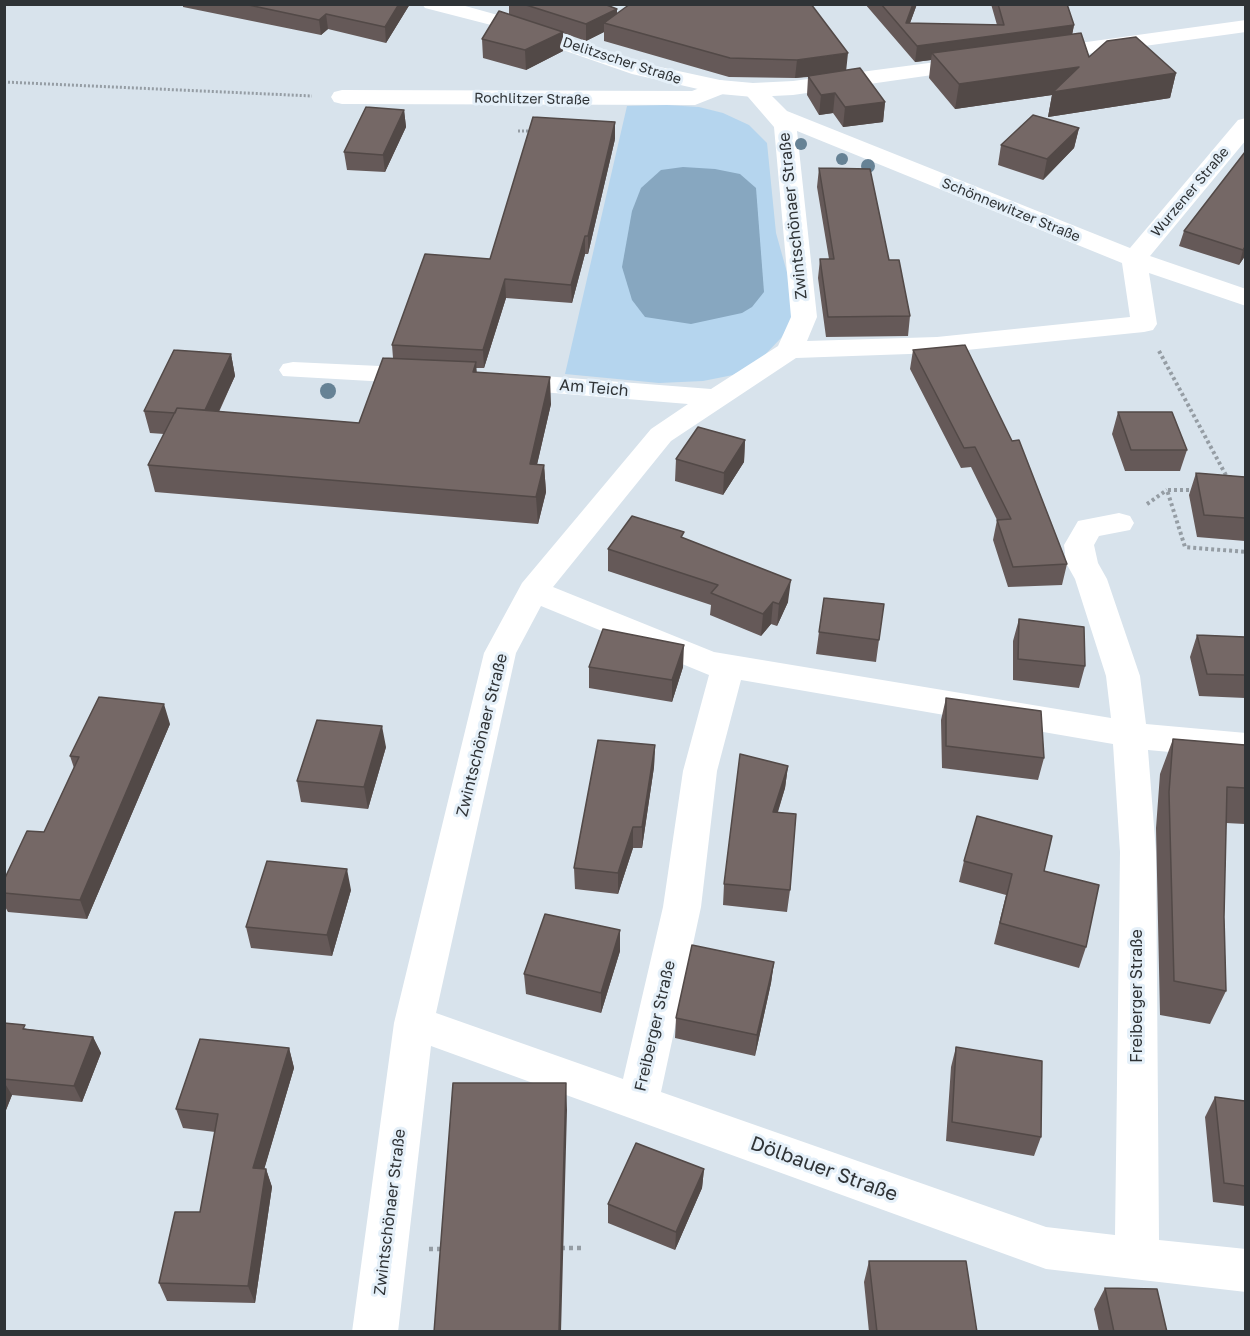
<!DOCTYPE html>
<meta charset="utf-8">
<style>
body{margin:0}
#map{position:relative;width:1250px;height:1336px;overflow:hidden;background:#d8e3ec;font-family:"Golos Text",sans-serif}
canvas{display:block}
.frame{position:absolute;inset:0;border:6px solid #2f3336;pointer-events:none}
</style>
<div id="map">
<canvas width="1250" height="1336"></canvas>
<div class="frame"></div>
</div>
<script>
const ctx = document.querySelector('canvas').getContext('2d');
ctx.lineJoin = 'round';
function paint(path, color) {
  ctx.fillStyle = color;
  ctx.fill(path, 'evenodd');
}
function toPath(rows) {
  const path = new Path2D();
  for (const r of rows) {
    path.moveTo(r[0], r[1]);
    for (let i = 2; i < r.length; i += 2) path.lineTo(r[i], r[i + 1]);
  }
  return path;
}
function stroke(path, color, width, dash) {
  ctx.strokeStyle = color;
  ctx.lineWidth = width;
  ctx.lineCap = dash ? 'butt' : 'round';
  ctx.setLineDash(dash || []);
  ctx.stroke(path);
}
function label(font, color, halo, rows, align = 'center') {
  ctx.font = font + ' "Golos Text",sans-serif';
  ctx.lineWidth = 6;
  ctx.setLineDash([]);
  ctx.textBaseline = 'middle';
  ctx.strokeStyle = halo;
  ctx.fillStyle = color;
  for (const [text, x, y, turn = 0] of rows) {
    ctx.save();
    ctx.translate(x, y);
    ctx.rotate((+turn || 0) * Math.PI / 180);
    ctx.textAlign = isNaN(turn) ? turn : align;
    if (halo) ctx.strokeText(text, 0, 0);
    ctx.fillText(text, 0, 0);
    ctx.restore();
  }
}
paint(toPath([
 [667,105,699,107,723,113,749,125,767,143,776,233,795,301,792,319,782,337,758,362,733,375,703,381,659,383,565,374,627,106]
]), '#b5d5ee');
paint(toPath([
 [683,167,715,169,740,174,756,188,764,292,752,307,742,313,691,324,645,317,632,300,622,267,632,211,641,188,661,170]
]), '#87a7c0');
stroke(toPath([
 [4,82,312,96],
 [518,131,531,131]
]), '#959da4', 3, [2, 2]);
stroke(toPath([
 [1159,351,1228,479],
 [1195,490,1167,490,1185,547,1246,552],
 [1147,504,1167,490]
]), '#959da4', 4, [3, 3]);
stroke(toPath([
 [561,1248,581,1248],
 [429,1249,445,1249]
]), '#959da4', 4.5, [4, 4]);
paint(toPath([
 [720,80,728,82,731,87,728,92,695,105,342,104,334,102,331,97,334,92,342,90,692,91,720,80],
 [753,83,761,85,787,111,1130,248,1238,120,1246,118,1246,140,1150,256,1246,289,1246,306,1149,273,1157,324,1153,330,1144,332,937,353,796,358,671,441,553,587,714,652,1111,718,1106,676,1075,579,1066,563,1064,545,1078,521,1119,513,1130,516,1134,523,1130,530,1099,536,1094,545,1098,563,1107,579,1140,676,1146,724,1246,733,1246,759,1148,750,1156,852,1159,1240,1246,1249,1246,1292,1046,1269,431,1046,398,1332,352,1332,394,1023,484,653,522,583,651,429,688,404,505,389,495,387,491,381,495,375,505,373,711,389,778,346,791,317,774,127,742,90,745,85,753,83],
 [797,131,1122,263,1130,317,937,337,807,341,817,317,797,131],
 [541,606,709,675,683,771,663,907,623,1079,436,1013,516,653,541,606],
 [741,680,1113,744,1120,852,1115,1235,1046,1227,661,1092,701,907,717,771,741,680],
 [293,362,423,368,433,370,437,376,433,382,423,384,283,376,279,370,283,364,293,362]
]), '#fff');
paint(toPath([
 [422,4,458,4,505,17,646,64,720,80,753,83,793,81,974,57,982,58,985,63,982,68,974,69,793,95,753,97,720,94,632,74,491,25,425,8,422,4],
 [1246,20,1246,32,1043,60,1035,59,1032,54,1035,49,1043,48,1246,20]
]), '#fff');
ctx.fillStyle = '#668295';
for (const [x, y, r] of [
 [801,144,6],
 [842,159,6],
 [868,166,7],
 [328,391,8]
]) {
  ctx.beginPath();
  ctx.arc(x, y, r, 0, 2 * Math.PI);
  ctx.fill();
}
paint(toPath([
 [183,4,410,4,386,43,328,29,321,35,183,7],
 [509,4,604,4,617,14,846,70,885,102,883,122,843,127,833,113,819,115,807,95,808,77,795,78,729,77,604,41,604,32,586,41,563,33,563,51,526,70,483,58,482,39,509,15],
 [865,4,917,4,910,23,997,25,991,4,1067,4,1074,25,1072,34,1089,57,1176,73,1170,98,1048,117,1052,95,955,109,929,78,931,60,915,62],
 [404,110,406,127,385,172,347,170,344,152],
 [1079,128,1074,148,1043,180,998,165,1001,145],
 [615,139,588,254,585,254,572,303,506,298,484,368,476,368,476,372,551,404,537,464,544,465,546,492,538,524,155,492,148,465,164,434,150,433,144,411,231,354,235,376,219,412,359,423,393,358,392,345,490,259],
 [1245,152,1245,256,1239,265,1179,246,1184,231],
 [819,168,889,260,910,316,908,336,826,337,818,278,820,259,829,259,817,187],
 [913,350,1067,564,1062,585,1008,587,993,540,997,520,971,467,961,468,910,369],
 [1118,412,1187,450,1180,471,1125,471,1112,434],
 [745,440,744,462,723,495,675,481,676,459],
 [1196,473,1245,477,1245,541,1197,537,1189,495],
 [684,538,788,602,777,626,771,624,761,636,710,615,711,605,608,571,608,549],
 [1019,619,1085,666,1079,688,1013,680,1013,641],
 [819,632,879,640,876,662,816,654],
 [1197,635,1245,637,1245,698,1199,696,1190,657],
 [589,667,683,667,672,702,589,688],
 [946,698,1044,758,1038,780,942,768,941,720],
 [170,724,87,919,8,912,4,905,4,880,44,832,74,768,70,756],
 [1173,739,1245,745,1245,824,1226,823,1224,917,1226,991,1210,1024,1160,1015,1156,828,1160,774],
 [655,745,654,767,642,848,633,848,618,894,575,889,574,868],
 [386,747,368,809,301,802,297,781],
 [788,766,785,788,778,812,790,890,787,912,723,905,724,884],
 [964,861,1044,871,1086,947,1079,968,994,944,1006,895,959,882],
 [351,890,332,956,251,948,246,927],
 [620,930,620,951,601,1013,526,994,524,974],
 [774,962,771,983,755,1056,675,1038,676,1018],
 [4,1023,27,1029,93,1037,101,1053,82,1102,12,1095,6,1110,4,1110],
 [956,1047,1041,1137,1034,1156,946,1141,951,1067],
 [289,1048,294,1068,264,1169,266,1169,272,1187,255,1303,167,1301,159,1283,200,1212,215,1132,183,1128,176,1109],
 [1215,1097,1245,1101,1245,1206,1213,1202,1205,1117],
 [704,1169,702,1188,675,1250,608,1223,608,1204],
 [869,1261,977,1332,869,1332,864,1282],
 [1105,1288,1167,1332,1099,1332,1094,1309]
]), '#655958');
paint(toPath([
 [399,4,410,4,386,43,385,27],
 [913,4,917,4,906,34,906,23],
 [617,9,617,26,604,23,604,32,586,41,586,24],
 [326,14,328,29,321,35,319,20],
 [1074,25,1071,41,932,53,931,60,915,62,917,46],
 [563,32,563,51,526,70,525,50],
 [848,53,846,72,795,78,797,60],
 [1079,67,1176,73,1170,98,1048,117,1052,95,955,109,959,84],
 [835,93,833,113,819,115,821,95],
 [885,102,883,122,843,127,845,107],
 [404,110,406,127,385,172,383,155],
 [615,122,615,139,588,254,588,236],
 [1079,128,1074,148,1043,180,1047,159],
 [585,236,585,254,572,303,571,285],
 [1245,247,1245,256,1239,265,1243,250],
 [505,279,506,298,484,368,483,350],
 [231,354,235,376,207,436,203,415],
 [476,362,478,388,473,372],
 [550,377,551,404,531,491,530,464],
 [745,440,744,462,723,495,724,473],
 [544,465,546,492,538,524,536,497],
 [791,580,788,602,777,626,779,604],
 [773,602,771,624,761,636,763,614],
 [684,645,683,667,672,702,672,680],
 [164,704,170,724,87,919,80,900],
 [382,726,386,747,368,809,364,787],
 [655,745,654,767,642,848,642,827],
 [788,766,785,788,771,833,773,812],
 [633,827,633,848,618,894,618,873],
 [347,869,351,890,332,956,327,935],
 [620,930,620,951,601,1013,601,993],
 [774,962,771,983,755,1056,757,1035],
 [93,1037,101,1053,82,1102,74,1086],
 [289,1048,294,1068,259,1187,253,1168],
 [4,1082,12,1095,6,1110,4,1107],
 [566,1083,567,1110,561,1332,559,1332],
 [266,1169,272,1187,255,1303,248,1286],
 [704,1169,702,1188,675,1250,676,1232]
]), '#524947');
const building = toPath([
 [244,4,399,4,385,27,326,14,319,20,244,4],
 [523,4,604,4,617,9,586,24,523,4],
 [630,4,811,4,848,53,797,60,730,58,604,23,630,4],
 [881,4,913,4,906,23,1004,25,998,4,1067,4,1074,25,917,46,881,4],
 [499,11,563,32,525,50,482,39,499,11],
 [1081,33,1089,57,1107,41,1136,37,1176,73,1053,92,1079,67,959,84,932,53,1081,33],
 [860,68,885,102,845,107,835,93,821,95,808,76,860,68],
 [366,107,404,110,383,155,344,152,366,107],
 [1033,115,1079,128,1047,159,1001,145,1033,115],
 [533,117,615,122,588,236,585,236,571,285,505,279,483,350,392,345,425,254,490,259,533,117],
 [1245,152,1245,247,1243,250,1184,231,1245,152],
 [819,168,870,169,889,260,899,260,910,316,828,317,820,259,834,259,819,168],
 [965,345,1012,441,1019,440,1067,564,1013,567,997,520,1011,519,975,447,964,448,913,350,965,345],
 [174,350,231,354,205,410,177,408,175,413,144,411,174,350],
 [383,358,476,362,473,372,550,377,530,464,544,465,536,497,148,465,177,408,359,423,383,358],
 [1118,412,1172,412,1187,450,1131,450,1118,412],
 [698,427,745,440,724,473,676,459,698,427],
 [1196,473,1245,477,1245,518,1204,515,1196,473],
 [632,516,684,532,681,537,791,580,779,604,773,602,763,614,711,593,718,585,608,549,632,516],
 [824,598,884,604,879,640,819,632,824,598],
 [1019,619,1084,627,1085,666,1018,659,1019,619],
 [603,629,684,645,672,680,589,667,603,629],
 [1197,635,1245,637,1245,675,1207,674,1197,635],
 [99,697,164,704,80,900,4,893,4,880,27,831,44,832,79,757,70,756,99,697],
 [946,698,1041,711,1044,758,946,746,946,698],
 [317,720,382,726,364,787,297,781,317,720],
 [1173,739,1245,745,1245,788,1227,787,1224,917,1226,991,1174,981,1169,792,1173,739],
 [598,740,655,745,642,827,633,827,618,873,574,868,598,740],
 [740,754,788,766,773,812,796,814,790,890,724,884,740,754],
 [977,816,1052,836,1044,871,1099,885,1086,947,1000,923,1012,874,964,861,977,816],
 [267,861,347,869,327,935,246,927,267,861],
 [545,914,620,930,601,993,524,974,545,914],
 [692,945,774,962,757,1035,676,1018,692,945],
 [4,1023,25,1025,23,1029,93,1037,74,1086,4,1079,4,1023],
 [200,1039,289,1048,253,1168,266,1169,248,1286,159,1283,175,1212,200,1212,218,1114,176,1109,200,1039],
 [956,1047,1042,1061,1041,1137,952,1122,956,1047],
 [453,1083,566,1083,559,1332,434,1332,453,1083],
 [1215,1097,1245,1101,1245,1186,1224,1183,1215,1097],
 [636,1143,704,1169,676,1232,608,1204,636,1143],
 [869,1261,966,1261,977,1332,877,1332,869,1261],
 [1105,1288,1157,1289,1167,1332,1114,1332,1105,1288]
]);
paint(building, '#756866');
stroke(building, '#524947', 1.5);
label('14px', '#2f3336', '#e5f0f9', [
 ["Delitzscher Straße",622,61,18],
 ["Rochlitzer Straße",532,99,1],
 ["Wurzener Straße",1190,192,-50],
 ["Schönnewitzer Straße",1011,210,22]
]);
label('16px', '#2f3336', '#e5f0f9', [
 ["Zwintschönaer Straße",793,216,-96],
 ["Am Teich",594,388,5],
 ["Zwintschönaer Straße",482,735,-76],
 ["Freiberger Straße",1137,996,-90],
 ["Freiberger Straße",655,1026,-77],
 ["Zwintschönaer Straße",390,1212,-83]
]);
label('20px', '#2f3336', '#e5f0f9', [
 ["Dölbauer Straße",824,1169,20]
]);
</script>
